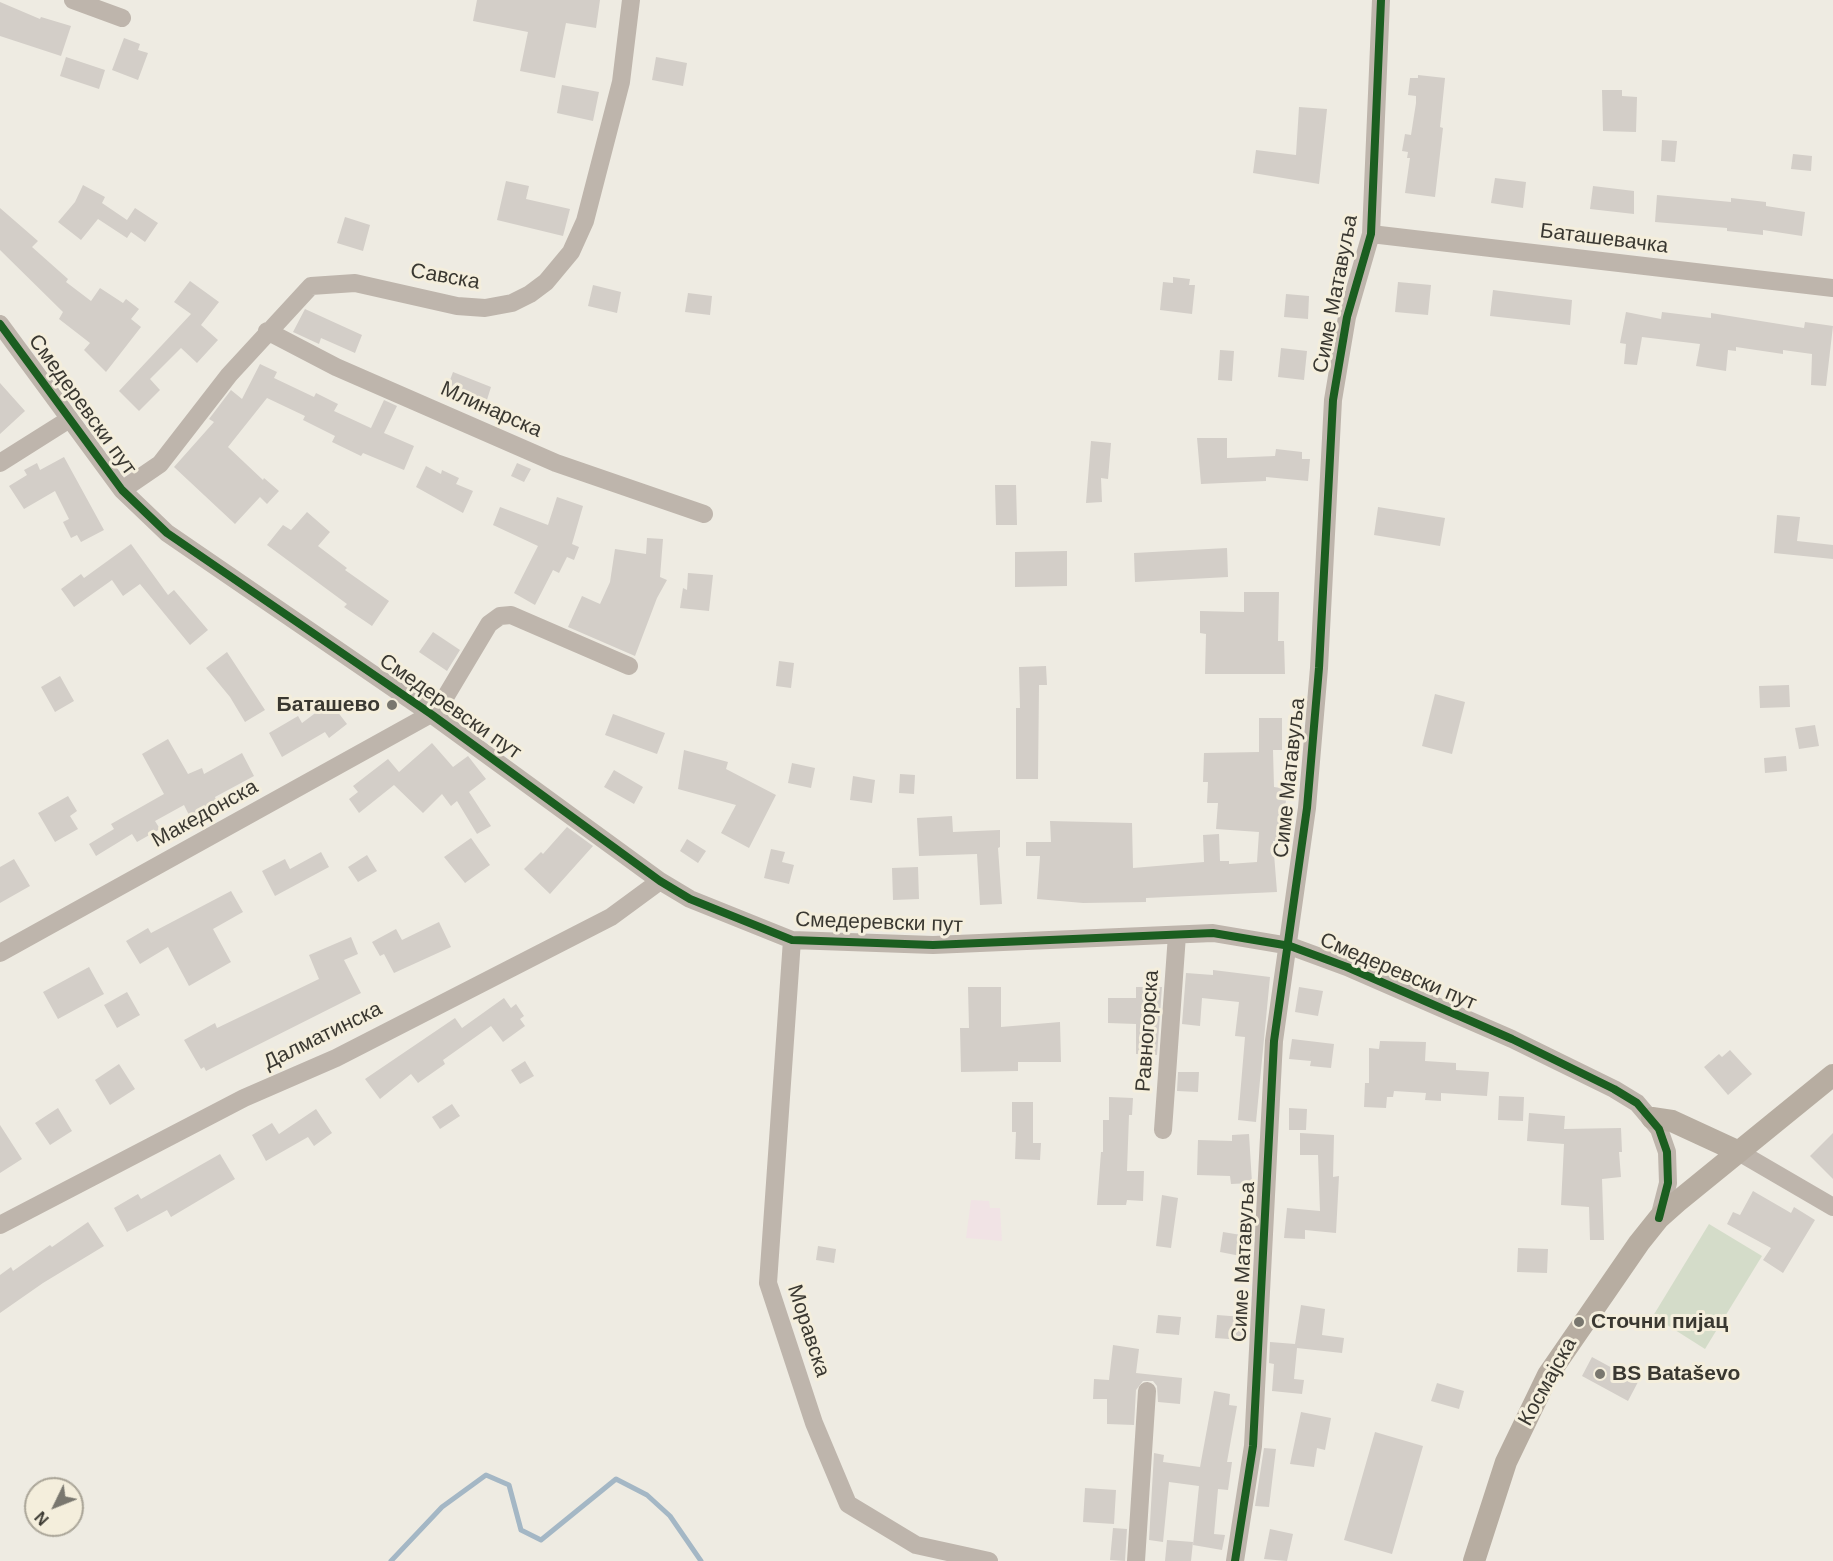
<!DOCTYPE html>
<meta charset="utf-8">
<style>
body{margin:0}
#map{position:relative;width:1833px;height:1561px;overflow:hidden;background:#eeebe2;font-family:Helvetica,sans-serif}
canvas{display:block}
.north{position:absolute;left:24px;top:1477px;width:60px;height:60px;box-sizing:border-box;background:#f4eedc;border:2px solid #aaa598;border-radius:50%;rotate:227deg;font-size:16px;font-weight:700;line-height:24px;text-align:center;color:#3a3831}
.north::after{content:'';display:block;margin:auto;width:21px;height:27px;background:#79776f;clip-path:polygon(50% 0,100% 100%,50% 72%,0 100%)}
</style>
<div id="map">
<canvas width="1833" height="1561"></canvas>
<div class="north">N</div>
</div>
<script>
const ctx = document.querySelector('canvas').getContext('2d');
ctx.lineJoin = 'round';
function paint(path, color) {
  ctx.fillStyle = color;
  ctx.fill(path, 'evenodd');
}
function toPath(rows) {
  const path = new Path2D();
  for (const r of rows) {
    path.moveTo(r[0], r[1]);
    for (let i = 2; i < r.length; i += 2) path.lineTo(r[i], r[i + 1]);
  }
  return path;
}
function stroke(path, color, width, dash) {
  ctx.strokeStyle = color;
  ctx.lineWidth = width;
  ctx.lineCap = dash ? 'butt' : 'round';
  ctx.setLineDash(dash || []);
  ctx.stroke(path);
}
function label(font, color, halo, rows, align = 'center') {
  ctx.font = font + ' Helvetica,sans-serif';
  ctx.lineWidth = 6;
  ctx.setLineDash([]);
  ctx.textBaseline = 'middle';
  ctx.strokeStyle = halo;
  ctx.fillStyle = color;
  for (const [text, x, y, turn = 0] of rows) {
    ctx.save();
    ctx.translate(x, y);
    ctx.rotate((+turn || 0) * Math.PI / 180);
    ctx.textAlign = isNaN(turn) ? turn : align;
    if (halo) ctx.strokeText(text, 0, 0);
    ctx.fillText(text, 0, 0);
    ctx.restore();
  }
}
paint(toPath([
 [971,1200,989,1201,990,1208,1000,1208,1002,1241,966,1238]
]), '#f1e3e5');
paint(toPath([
 [1709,1224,1762,1256,1705,1349,1653,1316]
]), '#d4dcc9');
stroke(toPath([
 [391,1561,442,1507,486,1475,509,1485,521,1530,541,1540,616,1479,647,1495,670,1516,701,1561]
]), '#a4b7c5', 5);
paint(toPath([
 [477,0,600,0,596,28,566,23,555,78,520,71,528,32,473,21],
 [0,2,40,19,41,17,71,26,61,56,0,36],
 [124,38,140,44,138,50,148,53,138,80,112,70],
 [66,57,105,70,99,89,60,76],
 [656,57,687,63,683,86,652,80],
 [1418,75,1445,78,1440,127,1443,128,1435,197,1405,193,1410,158,1407,158,1408,152,1402,151,1405,134,1411,135,1416,103,1416,96,1408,95,1410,78,1418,78],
 [562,85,599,92,593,121,557,113],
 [1602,90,1622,90,1622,96,1637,97,1636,132,1603,131],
 [1299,107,1327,109,1319,184,1253,173,1256,150,1296,155],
 [1662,140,1677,141,1675,162,1661,161],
 [1793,154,1812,156,1811,171,1791,169],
 [1495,178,1526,182,1523,208,1491,203],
 [506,181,529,186,526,199,570,209,563,236,497,220],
 [83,185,105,197,102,203,127,220,135,208,158,223,145,242,131,232,127,238,98,219,81,240,58,222,75,202],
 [1593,186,1634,191,1634,214,1590,209],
 [1657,195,1731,202,1731,198,1766,202,1766,206,1805,212,1802,236,1763,230,1763,235,1727,231,1727,228,1655,222],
 [0,208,38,241,32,247,68,279,66,282,91,301,100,288,123,303,126,299,139,309,131,319,141,327,106,372,84,350,90,343,59,319,63,312,0,250],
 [345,217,370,225,363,251,337,243],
 [1173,277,1190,279,1189,285,1195,285,1192,314,1160,310,1163,282,1173,283],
 [190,281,219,302,201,325,218,340,197,363,181,348,150,379,160,390,139,411,119,391,191,314,174,302],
 [1398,282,1431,285,1428,315,1395,312],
 [593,285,621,292,617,313,588,306],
 [1493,290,1572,300,1570,325,1490,316],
 [688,293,712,296,710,315,685,312],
 [1286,294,1309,296,1308,319,1284,317],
 [305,309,362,335,355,353,321,338,319,344,293,332],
 [1626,312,1661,319,1662,312,1711,318,1711,313,1804,328,1805,322,1833,326,1826,386,1811,385,1812,354,1783,350,1783,354,1736,347,1736,351,1728,350,1726,371,1696,366,1700,344,1642,337,1637,365,1624,364,1626,344,1620,343],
 [1281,348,1307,351,1304,380,1278,377],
 [1220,350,1234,351,1232,381,1218,380],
 [260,364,277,372,274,378,314,397,316,393,338,404,334,411,371,428,384,400,397,406,384,433,414,446,404,470,363,453,361,456,332,442,335,436,303,420,305,416,267,398,228,447,263,480,264,478,279,491,267,504,260,497,235,524,174,467,214,422,209,419,231,390,242,399],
 [453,372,491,387,486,403,447,388],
 [0,383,25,411,0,434],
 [1197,438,1227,438,1227,458,1275,456,1276,449,1302,452,1302,459,1310,459,1308,481,1266,477,1266,481,1201,484],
 [1091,441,1111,443,1108,479,1101,478,1102,502,1086,503],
 [64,457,104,530,81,542,77,535,71,538,63,522,69,519,55,491,24,509,9,486,27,475,24,470,37,463,40,470],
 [517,463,531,469,524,482,511,476],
 [426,466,441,474,442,470,459,478,456,484,473,491,463,513,416,487],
 [995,485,1016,485,1017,525,996,525],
 [557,497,583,506,572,544,579,547,574,560,567,557,559,573,553,570,535,605,514,593,538,546,493,525,500,507,548,525],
 [1378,507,1445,518,1440,546,1374,535],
 [307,512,330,532,318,546,347,568,345,570,389,601,372,626,344,607,347,604,267,545,283,525,291,530],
 [1777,515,1800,517,1797,541,1833,545,1833,559,1774,553],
 [647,538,663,539,660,577,667,580,657,598,635,656,568,627,582,596,600,604,610,582,615,549,646,554],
 [131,544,168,595,174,590,208,630,190,645,140,584,123,596,112,580,74,607,61,589,81,574,84,578],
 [1227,548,1228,577,1135,582,1134,553],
 [1067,551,1067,586,1015,587,1015,552],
 [688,573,713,575,709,611,680,608,683,588,687,590],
 [1244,592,1279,592,1278,641,1284,641,1285,674,1205,674,1206,634,1200,633,1200,611,1244,612],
 [433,632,460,650,447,671,419,652],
 [227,652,265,710,245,722,230,697,206,668],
 [779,661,794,663,791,688,776,686],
 [1046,666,1047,685,1039,685,1038,779,1016,779,1016,708,1020,708,1019,667],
 [60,676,74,701,55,712,41,687],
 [1789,685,1790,707,1760,708,1759,686],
 [1435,694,1465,702,1452,754,1422,746],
 [330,702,347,724,329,738,325,732,282,757,269,733,298,716,302,723],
 [613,714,665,733,657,754,605,735],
 [1259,718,1282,718,1282,750,1273,750,1274,787,1287,789,1282,841,1273,841,1277,892,1146,898,1146,902,1083,903,1037,899,1040,856,1026,856,1026,842,1051,842,1050,821,1132,823,1133,868,1204,862,1203,835,1219,834,1220,861,1229,861,1229,864,1257,862,1259,832,1216,829,1218,803,1207,803,1208,782,1203,782,1204,753,1259,752],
 [1815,725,1819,746,1799,749,1795,728],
 [168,739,188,774,202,768,204,774,242,753,254,776,215,797,218,805,190,817,184,805,155,821,160,829,137,842,132,834,96,856,89,844,114,829,111,824,164,794,142,754],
 [432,743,453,767,468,756,486,779,469,792,491,826,477,834,457,801,451,806,442,794,423,813,394,785,359,813,349,799,358,792,353,786,388,759,399,772],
 [684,750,728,762,726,769,776,795,749,848,721,833,736,805,678,789],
 [1786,756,1787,771,1765,773,1764,758],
 [792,763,815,768,811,788,788,783],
 [614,770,643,787,634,804,604,787],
 [900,774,915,775,914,794,899,793],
 [853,776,875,780,872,803,850,800],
 [68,796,77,811,70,816,78,829,55,842,38,813],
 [952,816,953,832,1000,830,1000,847,998,848,1002,904,980,905,977,854,919,856,917,818],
 [567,827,593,846,550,894,524,869,541,852,543,854],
 [471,838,490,865,465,883,444,857],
 [687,839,706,851,698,863,680,851],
 [771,849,785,852,782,862,794,865,789,884,764,878],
 [321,852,329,867,275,896,262,871,285,859,290,869],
 [367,855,377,871,358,882,348,867],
 [14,859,30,886,0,903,0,867],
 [918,867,919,899,893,900,892,868],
 [231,891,243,912,213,929,231,962,189,986,168,947,140,964,126,941,148,928,151,933],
 [439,922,451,947,394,973,384,954,380,956,372,942,396,929,402,940],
 [351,937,358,954,344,960,361,993,206,1071,204,1067,201,1069,184,1040,215,1023,217,1028,319,979,309,955],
 [89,967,104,994,58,1019,43,992],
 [1213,970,1270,977,1256,1122,1238,1120,1245,1037,1235,1036,1239,1002,1202,998,1200,1026,1182,1024,1186,973,1213,975],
 [968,987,1001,987,1001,1027,1060,1022,1061,1062,1018,1062,1018,1071,961,1072,960,1028,969,1028],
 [1136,987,1162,987,1157,1055,1136,1054,1136,1024,1108,1023,1108,998,1136,998],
 [1299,987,1323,991,1318,1016,1295,1012],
 [127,992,140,1015,117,1028,104,1005],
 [504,998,511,1008,516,1004,524,1016,520,1019,525,1026,503,1042,491,1026,443,1060,445,1064,418,1083,411,1074,380,1099,365,1079,455,1018,462,1028],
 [1292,1039,1334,1044,1331,1068,1310,1066,1311,1061,1289,1059],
 [1380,1041,1426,1042,1425,1061,1456,1063,1456,1070,1489,1072,1487,1096,1441,1093,1441,1101,1425,1100,1426,1093,1394,1091,1393,1097,1387,1097,1386,1108,1364,1107,1365,1083,1369,1083,1369,1048,1379,1049],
 [1730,1050,1752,1074,1728,1095,1704,1067,1719,1054,1722,1057],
 [525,1061,534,1076,520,1084,511,1070],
 [119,1064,135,1089,110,1105,95,1080],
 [1178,1072,1199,1072,1198,1092,1177,1091],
 [1499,1096,1524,1097,1523,1121,1498,1120],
 [1109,1097,1133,1098,1132,1115,1129,1115,1127,1171,1144,1171,1143,1201,1127,1200,1126,1205,1097,1205,1101,1152,1103,1152,1103,1120,1109,1120],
 [1012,1102,1033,1102,1033,1143,1041,1143,1040,1160,1015,1159,1016,1132,1012,1132],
 [452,1104,460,1116,440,1129,432,1117],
 [58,1108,72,1131,50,1145,35,1123],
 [1289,1108,1307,1109,1306,1130,1289,1130],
 [316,1109,332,1133,314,1146,308,1137,266,1161,252,1135,272,1123,279,1134],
 [1529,1113,1565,1116,1564,1129,1621,1128,1622,1152,1619,1152,1621,1177,1602,1179,1604,1240,1590,1240,1589,1207,1561,1205,1564,1144,1527,1141],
 [0,1125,22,1159,0,1173],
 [1300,1133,1334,1135,1333,1177,1339,1176,1336,1233,1305,1230,1305,1239,1284,1238,1287,1208,1320,1211,1318,1155,1300,1155],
 [1833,1133,1833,1179,1810,1156],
 [1249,1134,1252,1183,1231,1184,1230,1176,1197,1175,1198,1140,1232,1141,1232,1135],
 [220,1154,235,1179,171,1217,167,1210,127,1232,114,1208,138,1194,141,1199],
 [1753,1191,1791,1213,1794,1207,1815,1220,1783,1273,1763,1260,1771,1248,1727,1224,1733,1212,1740,1215],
 [1162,1195,1178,1198,1171,1248,1156,1246],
 [88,1222,104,1246,43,1283,0,1313,0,1275,11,1267,13,1271,50,1245,52,1247],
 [1223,1232,1253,1237,1251,1258,1220,1252],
 [818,1246,836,1249,834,1263,816,1260],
 [1518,1248,1548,1249,1547,1273,1517,1272],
 [1301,1305,1325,1309,1322,1335,1344,1338,1342,1353,1297,1348,1294,1379,1304,1380,1302,1394,1272,1391,1274,1364,1269,1363,1270,1342,1295,1344],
 [1158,1315,1181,1317,1179,1335,1156,1333],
 [1217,1315,1243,1317,1242,1340,1215,1338],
 [1113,1345,1139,1349,1136,1373,1182,1378,1180,1404,1158,1402,1157,1386,1153,1381,1143,1381,1136,1390,1134,1425,1107,1424,1107,1399,1093,1399,1094,1379,1109,1380],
 [1592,1357,1638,1382,1628,1401,1582,1376],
 [1437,1383,1464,1391,1459,1409,1431,1401],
 [1214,1391,1230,1394,1229,1405,1237,1406,1227,1462,1232,1462,1228,1490,1218,1489,1214,1534,1225,1535,1222,1550,1193,1545,1199,1486,1169,1482,1163,1542,1149,1540,1154,1453,1164,1455,1163,1462,1200,1467],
 [1301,1412,1331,1418,1325,1450,1317,1448,1314,1467,1290,1464],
 [1375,1432,1423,1446,1392,1554,1344,1540],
 [1264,1448,1276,1449,1269,1507,1255,1506],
 [1085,1488,1116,1490,1114,1524,1083,1522],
 [1113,1528,1127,1529,1125,1561,1110,1560],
 [1270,1529,1293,1534,1287,1561,1264,1559],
 [1167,1540,1193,1542,1191,1561,1165,1561]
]), '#d3cec8');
stroke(toPath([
 [73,0,122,18],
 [1371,234,1833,288],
 [0,324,122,490,167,533,431,714,660,881,690,899,792,940,933,945,1213,933,1290,946,1347,967,1512,1039,1614,1089,1637,1103,1659,1129,1667,1152,1668,1183,1659,1218],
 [267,331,336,367,556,463,704,514],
 [0,463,68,420],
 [122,490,160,464,229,375,311,286,355,283,457,306,485,308,512,303,530,294,546,282,571,252,585,221,621,82,631,0],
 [792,940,768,1283,814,1423,848,1504,916,1545,989,1561],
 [0,953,431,714,440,706,489,624,500,616,511,615,629,666],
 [1163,1130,1177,935],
 [1737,1151,1833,1207],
 [0,1225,244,1098,336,1058,611,917,660,881],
 [1136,1561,1147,1391],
 [1235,1561,1253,1446,1274,1041,1307,808,1319,668,1333,400,1347,317,1371,234,1381,0]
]), '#beb5ac', 18);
stroke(toPath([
 [1652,1118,1672,1121,1737,1151],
 [1474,1561,1506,1462,1548,1375,1639,1243,1659,1218,1677,1202,1833,1075]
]), '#b7ada1', 22);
stroke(toPath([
 [0,324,122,490,167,533,431,714,660,881,690,899,792,940,933,945,1213,933,1290,946,1347,967,1512,1039,1614,1089,1637,1103,1659,1129,1667,1152,1668,1183,1659,1218],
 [1235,1561,1253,1446,1274,1041,1307,808,1319,668,1333,400,1347,317,1371,234,1381,0]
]), '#1b5e20', 8);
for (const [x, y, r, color] of [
 [392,705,6,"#79776f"],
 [1579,1322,6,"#79776f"],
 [1600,1374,6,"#79776f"]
]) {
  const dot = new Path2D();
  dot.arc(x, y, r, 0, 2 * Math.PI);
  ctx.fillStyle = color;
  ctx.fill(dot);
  stroke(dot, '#f4eedc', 2);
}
label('21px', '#3a3831', '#f4eedc', [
 ["Баташевачка",1604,239,7],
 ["Савска",445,277,10],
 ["Симе Матавуља",1336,294,-79],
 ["Смедеревски пут",82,405,54],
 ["Млинарска",491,410,24],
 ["Смедеревски пут",450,707,35],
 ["Симе Матавуља",1290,778,-84],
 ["Македонска",205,814,-29],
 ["Смедеревски пут",879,923,2],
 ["Смедеревски пут",1398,972,23],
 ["Равногорска",1148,1031,-86],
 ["Далматинска",323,1036,-26],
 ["Симе Матавуља",1244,1262,-87],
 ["Моравска",808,1331,72],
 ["Космајска",1548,1382,-61]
]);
label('bold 21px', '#3a3831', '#f4eedc', [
 ["Баташево",380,705,"right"],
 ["Сточни пијац",1591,1322],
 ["BS Bataševo",1612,1374]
], 'left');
</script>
